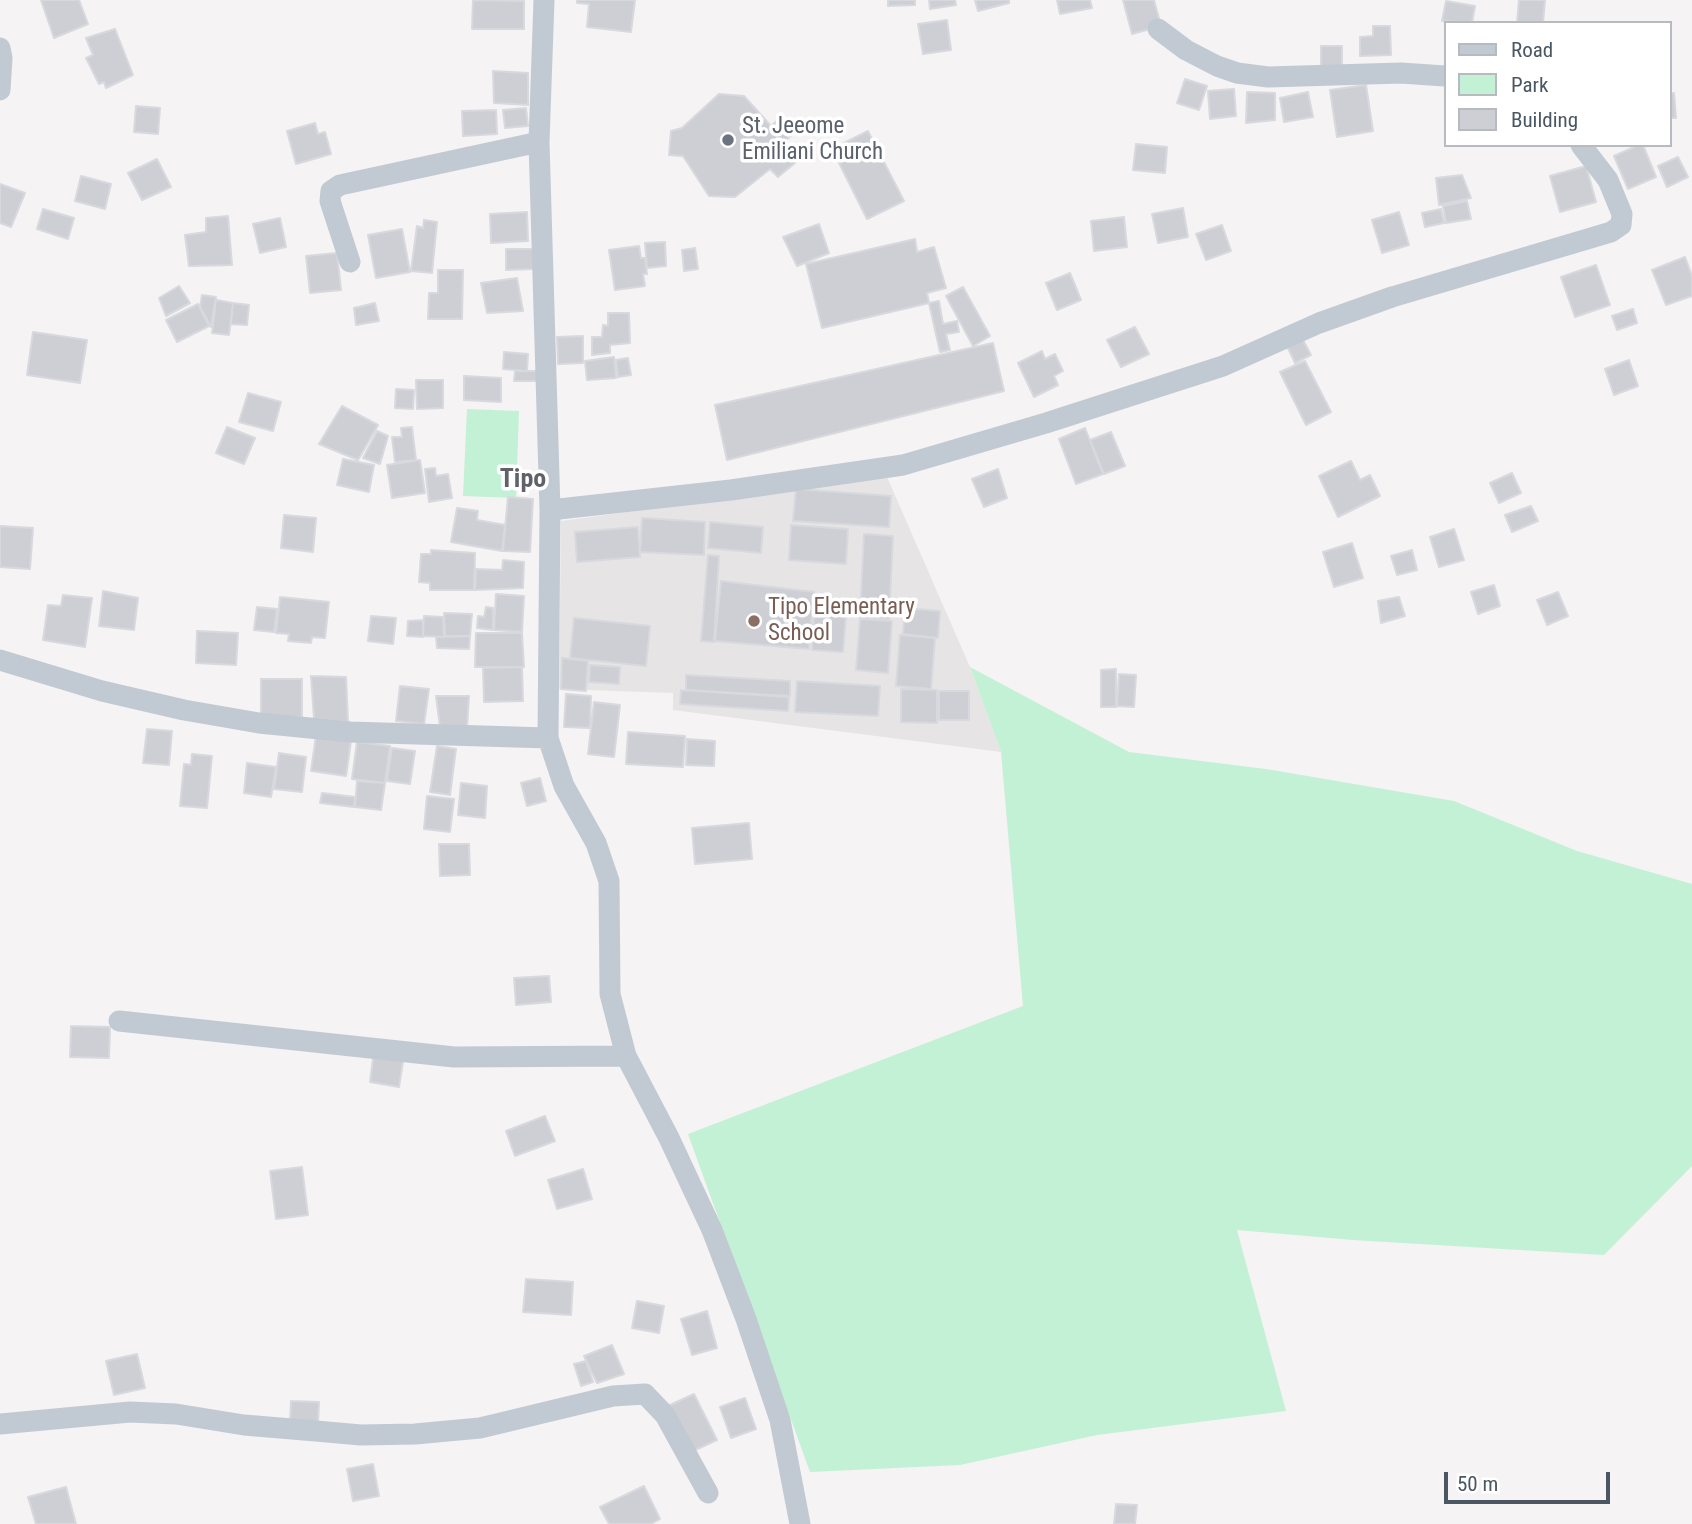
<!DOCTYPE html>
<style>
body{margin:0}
#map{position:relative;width:1692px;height:1524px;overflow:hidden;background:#f5f3f3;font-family:"Roboto Condensed",sans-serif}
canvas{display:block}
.legend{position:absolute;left:1444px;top:21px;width:228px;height:126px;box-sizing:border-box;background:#fff;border:2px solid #b7bbc0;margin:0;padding:9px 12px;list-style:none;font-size:21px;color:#4a5661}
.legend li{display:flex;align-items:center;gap:14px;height:35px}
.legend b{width:35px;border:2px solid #b7bbc0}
.scale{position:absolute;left:1444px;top:1472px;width:166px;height:32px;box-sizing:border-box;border:4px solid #4a5661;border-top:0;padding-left:9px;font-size:21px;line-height:24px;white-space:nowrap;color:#4a5661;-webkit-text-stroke:5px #fff;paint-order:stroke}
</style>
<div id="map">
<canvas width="1692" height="1524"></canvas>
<ul class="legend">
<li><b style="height:9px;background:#c1cad2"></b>Road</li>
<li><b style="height:19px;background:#c3f1d5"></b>Park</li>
<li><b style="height:19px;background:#cdcfd5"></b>Building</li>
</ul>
<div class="scale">50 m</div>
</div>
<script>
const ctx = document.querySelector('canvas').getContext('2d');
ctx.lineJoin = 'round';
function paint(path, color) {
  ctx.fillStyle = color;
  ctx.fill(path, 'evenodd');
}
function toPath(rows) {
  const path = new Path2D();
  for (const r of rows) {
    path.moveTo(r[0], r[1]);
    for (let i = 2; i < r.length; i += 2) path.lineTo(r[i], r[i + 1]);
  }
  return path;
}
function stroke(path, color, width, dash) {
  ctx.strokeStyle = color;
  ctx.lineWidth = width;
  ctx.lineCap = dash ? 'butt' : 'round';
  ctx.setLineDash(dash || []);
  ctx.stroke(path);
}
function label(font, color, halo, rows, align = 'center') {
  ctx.font = font + ' "Roboto Condensed",sans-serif';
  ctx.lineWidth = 7;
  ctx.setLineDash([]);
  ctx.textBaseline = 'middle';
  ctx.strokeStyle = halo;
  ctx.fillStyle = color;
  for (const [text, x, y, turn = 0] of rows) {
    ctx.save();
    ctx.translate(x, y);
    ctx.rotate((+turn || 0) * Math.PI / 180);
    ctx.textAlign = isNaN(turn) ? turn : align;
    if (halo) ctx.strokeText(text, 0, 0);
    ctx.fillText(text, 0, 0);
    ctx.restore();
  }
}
paint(toPath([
 [887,477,970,667,1001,752,673,710,673,693,559,689,561,521]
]), '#e6e4e5');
paint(toPath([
 [467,409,519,411,516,498,463,496],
 [970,667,1129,752,1266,769,1454,801,1577,851,1692,884,1692,1166,1604,1255,1353,1240,1237,1230,1286,1411,1097,1435,960,1465,810,1472,688,1134,1023,1006,1001,752]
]), '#c3f1d5');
const building = toPath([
 [41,0,79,0,88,24,54,38,41,0],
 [473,0,524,1,524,29,472,29,473,0],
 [577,0,635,0,631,32,587,27,589,4,577,3,577,0],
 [888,0,915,0,915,5,888,6,888,0],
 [929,0,955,0,956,5,930,9,929,0],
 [975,0,1009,0,1009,3,978,11,975,0],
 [1057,0,1090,0,1092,8,1060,14,1057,0],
 [1123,0,1154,0,1161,26,1132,34,1123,0],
 [1519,0,1545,0,1543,23,1517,23,1519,0],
 [1446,1,1475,6,1472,23,1442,21,1446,1],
 [947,20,951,50,923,54,918,24,947,20],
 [1373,26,1390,26,1391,55,1360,56,1360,37,1373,36,1373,26],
 [115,29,133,75,106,88,104,82,99,84,86,58,93,55,86,38,115,29],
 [1321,46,1342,46,1342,66,1321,67,1321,46],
 [493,71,528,73,528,105,494,103,493,71],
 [1185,79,1207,86,1199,110,1177,103,1185,79],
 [1366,85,1373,131,1337,137,1330,90,1366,85],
 [1234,89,1236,116,1210,119,1208,91,1234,89],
 [1247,92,1275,93,1275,120,1246,123,1247,92],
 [1308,92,1313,117,1284,122,1280,98,1308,92],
 [1674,93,1676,118,1669,118,1669,94,1674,93],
 [719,94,744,96,771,126,779,119,793,134,779,146,795,163,778,177,770,169,735,197,709,196,683,156,669,155,671,131,682,128,719,94],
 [136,106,160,108,158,134,134,132,136,106],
 [526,108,528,126,505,128,503,110,526,108],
 [496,110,497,134,463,136,462,111,496,110],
 [315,123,318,134,325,132,331,154,296,164,287,131,315,123],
 [868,131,904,201,867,219,832,149,868,131],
 [1136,144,1167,147,1165,173,1133,170,1136,144],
 [1639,145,1643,145,1656,177,1628,189,1614,156,1639,145],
 [1678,157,1688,177,1667,187,1658,166,1678,157],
 [157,159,171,187,142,200,128,173,157,159],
 [1586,166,1596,202,1560,212,1550,176,1586,166],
 [1462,175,1471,198,1439,205,1436,178,1462,175],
 [81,176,111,184,105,209,75,201,81,176],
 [0,184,25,193,11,227,0,223,0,184],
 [1467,201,1471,219,1446,223,1443,206,1467,201],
 [1183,208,1188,237,1158,243,1152,214,1183,208],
 [43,209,74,218,68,239,37,229,43,209],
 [1441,209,1444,223,1425,227,1422,213,1441,209],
 [527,212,528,241,491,243,490,214,527,212],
 [1399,212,1409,245,1382,253,1372,220,1399,212],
 [228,216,232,265,189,266,185,235,206,232,206,218,228,216],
 [1124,217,1127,247,1094,251,1091,221,1124,217],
 [280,218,286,247,260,253,253,224,280,218],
 [424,220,437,222,432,273,411,271,417,226,423,228,424,220],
 [819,224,829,253,797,266,783,237,819,224],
 [1222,225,1231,251,1206,260,1196,234,1222,225],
 [402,229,410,272,376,278,368,235,402,229],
 [915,239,917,252,934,247,946,288,927,293,929,303,822,328,806,264,915,239],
 [665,242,666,266,647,268,645,243,665,242],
 [639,246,641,258,645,258,647,274,643,274,645,286,615,290,609,250,639,246],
 [695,248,698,269,684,271,682,250,695,248],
 [506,249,534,249,534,269,506,270,506,249],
 [337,253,341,290,310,293,306,256,337,253],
 [1685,257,1692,276,1692,296,1666,305,1652,270,1685,257],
 [1596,265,1610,305,1575,317,1561,277,1596,265],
 [438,270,463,270,462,319,428,319,429,293,438,293,438,270],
 [1070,273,1081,300,1057,310,1046,283,1070,273],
 [517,278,523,311,487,313,481,283,517,278],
 [179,286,190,303,166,316,159,298,179,286],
 [963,287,990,336,973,346,946,296,963,287],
 [202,295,216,297,211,327,200,307,202,295],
 [216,300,233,303,229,335,212,333,216,300],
 [939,301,943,324,957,321,959,332,946,334,950,350,940,352,929,303,939,301],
 [233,303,249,305,247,325,231,324,233,303],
 [375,303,379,321,356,325,354,308,375,303],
 [198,304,209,326,177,342,166,320,198,304],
 [1633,309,1637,323,1617,330,1612,316,1633,309],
 [608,313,629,313,630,343,610,345,610,353,592,355,592,337,602,337,603,325,608,326,608,313],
 [1135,327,1149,354,1121,367,1107,340,1135,327],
 [33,332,87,340,80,383,27,375,33,332],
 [583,336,583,363,558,364,557,337,583,336],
 [1302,338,1311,355,1295,363,1287,346,1302,338],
 [993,343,1004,391,727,460,715,405,993,343],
 [1042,351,1045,359,1055,354,1063,371,1054,376,1058,385,1034,397,1018,363,1042,351],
 [504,352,528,354,527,371,503,369,504,352],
 [614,357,616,378,587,380,585,361,614,357],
 [628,358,631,375,618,377,616,360,628,358],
 [1629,360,1638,386,1614,395,1605,369,1629,360],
 [1305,361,1331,412,1306,425,1280,372,1305,361],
 [515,371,538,371,538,381,514,381,515,371],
 [464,376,501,378,501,402,464,400,464,376],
 [416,380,443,380,443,408,417,409,416,380],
 [396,389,414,390,413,409,395,408,396,389],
 [248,393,281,402,273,431,239,422,248,393],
 [342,406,378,425,358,460,319,444,342,406],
 [227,427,255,438,244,464,216,453,227,427],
 [412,427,416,460,395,462,392,437,402,437,401,428,412,427],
 [1085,428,1103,474,1076,484,1059,439,1085,428],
 [377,431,388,436,380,464,363,458,377,431],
 [1111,432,1125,466,1104,474,1090,440,1111,432],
 [343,459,374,465,369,492,337,485,343,459],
 [420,460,425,493,392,498,387,465,420,460],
 [1351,461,1360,480,1370,475,1380,496,1338,517,1319,476,1351,461],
 [435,468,436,476,448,474,452,498,429,502,425,469,435,468],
 [998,469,1007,498,984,507,972,479,998,469],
 [1512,473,1521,493,1499,503,1490,483,1512,473],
 [796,489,891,496,889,527,793,521,796,489],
 [508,497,533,499,530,552,503,551,508,497],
 [1531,506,1538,521,1512,532,1505,515,1531,506],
 [457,508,478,511,477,520,505,525,502,551,451,542,457,508],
 [284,515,316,518,313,552,281,548,284,515],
 [642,518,705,522,704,555,640,552,642,518],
 [710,522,763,527,761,553,708,548,710,522],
 [791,525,848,529,846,564,789,560,791,525],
 [0,526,33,528,30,569,0,567,0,526],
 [638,527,640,557,577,562,575,532,638,527],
 [1454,529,1464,560,1439,567,1430,537,1454,529],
 [864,534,893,536,889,619,860,617,864,534],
 [1352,543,1363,578,1334,587,1323,552,1352,543],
 [431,550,475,553,474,590,430,590,430,583,419,582,421,554,431,554,431,550],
 [1412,550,1417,570,1397,575,1391,556,1412,550],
 [708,555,719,556,714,642,701,641,708,555],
 [503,560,524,562,523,588,475,590,476,569,502,570,503,560],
 [721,581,814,592,809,649,715,641,721,581],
 [1494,585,1500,606,1478,614,1471,592,1494,585],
 [103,591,138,598,134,630,99,626,103,591],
 [1558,592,1568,616,1547,625,1537,600,1558,592],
 [496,594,524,596,522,632,494,630,496,594],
 [63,595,92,598,85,647,43,640,48,605,61,606,63,595],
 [280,597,329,602,325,638,312,637,311,643,288,641,289,634,276,633,280,597],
 [1399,597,1405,616,1381,623,1378,601,1399,597],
 [815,601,847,603,843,652,812,650,815,601],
 [257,607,277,609,274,632,254,630,257,607],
 [486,607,493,608,493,630,477,628,478,616,484,617,486,607],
 [905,608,940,611,938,638,903,634,905,608],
 [444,613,472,614,470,636,445,636,444,613],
 [371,616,396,618,393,644,368,641,371,616],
 [424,616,443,617,444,637,423,636,424,616],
 [574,618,650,626,646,666,570,658,574,618],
 [860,619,892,621,888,673,856,670,860,619],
 [423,620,423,637,407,636,408,621,423,620],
 [197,631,238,633,236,665,196,663,197,631],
 [476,633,522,633,524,667,475,667,476,633],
 [900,635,935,638,931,689,896,686,900,635],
 [470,636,469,649,437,648,436,637,470,636],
 [562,658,588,661,586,691,561,689,562,658],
 [590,665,620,667,619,684,589,682,590,665],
 [522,667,523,701,484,702,483,668,522,667],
 [1116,669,1116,707,1101,707,1101,670,1116,669],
 [1119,674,1136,675,1134,707,1117,706,1119,674],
 [686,675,790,681,790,696,686,690,686,675],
 [311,676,346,677,348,722,314,719,311,676],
 [261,679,302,679,302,717,261,717,261,679],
 [797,681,880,686,878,716,795,712,797,681],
 [400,686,429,689,424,724,396,721,400,686],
 [901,689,937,690,937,723,901,722,901,689],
 [681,690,789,697,788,711,680,704,681,690],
 [939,691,969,691,969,720,939,720,939,691],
 [566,694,591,696,590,728,564,727,566,694],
 [436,696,469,696,467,728,440,727,436,696],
 [594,702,620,705,614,757,588,754,594,702],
 [147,729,172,731,169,765,143,763,147,729],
 [628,732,685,736,683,767,626,764,628,732],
 [316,736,351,741,346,776,311,771,316,736],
 [687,739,715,741,714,766,686,765,687,739],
 [357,742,390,746,385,783,352,779,357,742],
 [437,746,456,749,450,795,430,792,437,746],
 [392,748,415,751,410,784,387,781,392,748],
 [279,753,306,757,302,792,274,789,279,753],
 [192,754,212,756,207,808,180,806,184,764,191,765,192,754],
 [247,763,276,767,271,797,244,793,247,763],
 [540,778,546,801,527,806,521,783,540,778],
 [357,781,385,783,381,810,355,807,357,781],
 [461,783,487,786,485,818,458,815,461,783],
 [322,793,355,797,354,807,320,803,322,793],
 [427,796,454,799,450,832,424,829,427,796],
 [749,823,752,859,695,864,692,828,749,823],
 [439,844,469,844,470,875,440,876,439,844],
 [549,976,551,1002,516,1005,514,978,549,976],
 [71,1026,110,1027,109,1058,70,1057,71,1026],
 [374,1051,404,1055,399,1087,370,1082,374,1051],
 [545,1116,555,1141,515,1156,506,1131,545,1116],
 [302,1167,308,1215,276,1219,270,1171,302,1167],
 [583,1169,592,1199,557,1209,548,1180,583,1169],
 [526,1279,573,1282,571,1315,523,1312,526,1279],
 [637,1301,664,1306,659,1333,632,1328,637,1301],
 [707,1311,717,1348,692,1355,681,1319,707,1311],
 [612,1345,624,1374,597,1383,584,1356,612,1345],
 [137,1354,145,1388,114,1395,106,1361,137,1354],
 [586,1361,593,1382,581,1386,574,1364,586,1361],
 [694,1394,717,1440,693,1451,670,1405,694,1394],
 [745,1398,756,1429,731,1438,720,1407,745,1398],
 [291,1401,319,1402,318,1423,290,1421,291,1401],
 [373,1464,379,1496,353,1501,347,1469,373,1464],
 [644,1486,660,1519,651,1524,609,1524,600,1507,644,1486],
 [66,1487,76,1524,36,1524,28,1497,66,1487],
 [1116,1504,1137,1505,1135,1524,1114,1524,1116,1504]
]);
paint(building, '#cdcfd5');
stroke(building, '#d7d9de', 2);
stroke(toPath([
 [544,0,539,142,550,510,548,738,564,786,596,843,609,881,610,994,626,1056,669,1138,712,1230,746,1319,780,1420,800,1524],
 [1158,29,1186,50,1217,66,1237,73,1268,77,1401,73,1445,76],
 [0,48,2,58,0,90],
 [350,262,330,201,331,191,340,185,539,142],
 [550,510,731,490,903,465,1046,423,1223,366,1319,323,1392,297,1611,232,1621,225,1622,214,1608,180,1581,145],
 [0,660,102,691,184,710,259,723,350,732,548,738],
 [119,1021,454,1057,626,1056],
 [0,1424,130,1412,176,1414,244,1425,316,1431,361,1435,415,1434,480,1428,613,1396,645,1394,665,1415,708,1493]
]), '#c1cad2', 21);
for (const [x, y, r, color] of [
 [728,140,7,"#6b7280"],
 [754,621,7,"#8d6e63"]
]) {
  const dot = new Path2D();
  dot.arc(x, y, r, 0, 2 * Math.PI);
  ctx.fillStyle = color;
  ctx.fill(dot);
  stroke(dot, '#fff', 2.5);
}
label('23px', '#5b616d', '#fff', [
 ["St. Jeeome",742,127],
 ["Emiliani Church",742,153]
], 'left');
label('23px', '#785e54', '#fff', [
 ["Tipo Elementary",768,608],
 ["School",768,634]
], 'left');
label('bold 26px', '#5f6368', '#fff', [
 ["Tipo",523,480]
]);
</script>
